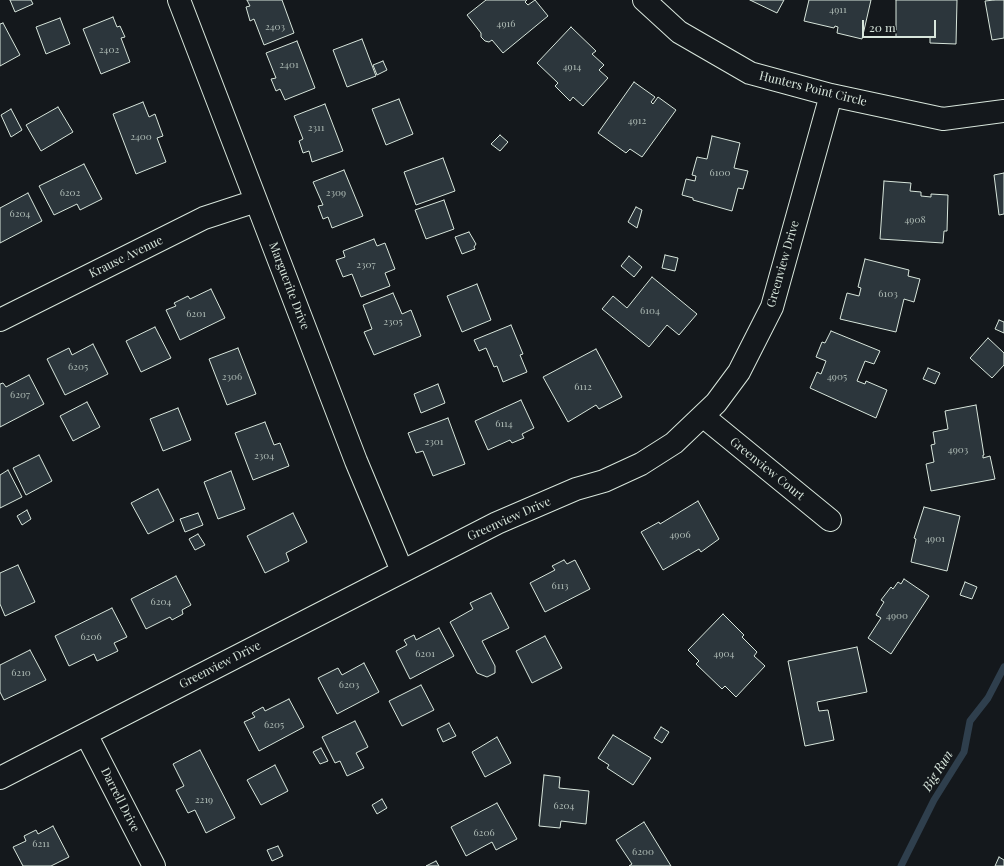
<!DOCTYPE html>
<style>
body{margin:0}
#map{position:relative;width:1004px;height:866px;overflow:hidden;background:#14181c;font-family:"Playfair Display",serif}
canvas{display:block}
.scale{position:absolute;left:862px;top:20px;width:74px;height:18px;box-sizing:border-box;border:2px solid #d8e6dc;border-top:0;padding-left:5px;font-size:12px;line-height:14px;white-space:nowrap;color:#d8e6dc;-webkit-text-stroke:3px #14181c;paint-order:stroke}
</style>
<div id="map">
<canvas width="1004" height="866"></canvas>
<div class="scale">20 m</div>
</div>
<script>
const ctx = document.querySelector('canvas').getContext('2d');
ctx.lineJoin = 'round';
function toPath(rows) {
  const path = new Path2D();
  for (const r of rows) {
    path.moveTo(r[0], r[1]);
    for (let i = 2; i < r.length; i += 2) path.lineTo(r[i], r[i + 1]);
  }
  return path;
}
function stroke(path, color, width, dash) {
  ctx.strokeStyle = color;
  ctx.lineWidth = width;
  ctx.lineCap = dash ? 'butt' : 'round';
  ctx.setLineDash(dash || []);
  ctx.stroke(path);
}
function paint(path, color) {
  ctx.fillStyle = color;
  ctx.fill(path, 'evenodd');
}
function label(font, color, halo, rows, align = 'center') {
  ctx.font = font + ' "Playfair Display",serif';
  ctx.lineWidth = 3;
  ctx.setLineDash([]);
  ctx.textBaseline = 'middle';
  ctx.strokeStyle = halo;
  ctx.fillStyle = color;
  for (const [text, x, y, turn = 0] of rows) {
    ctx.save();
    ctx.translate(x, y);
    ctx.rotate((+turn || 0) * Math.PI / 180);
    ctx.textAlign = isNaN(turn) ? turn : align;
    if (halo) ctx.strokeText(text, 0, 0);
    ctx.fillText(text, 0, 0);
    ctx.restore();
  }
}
stroke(toPath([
 [901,866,934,800,964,752,970,721,988,698,1004,667]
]), '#2f3f4d', 7);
const building = toPath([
 [10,0,31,0,33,4,15,12,10,0],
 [247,0,282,0,294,33,264,45,254,19,250,21,246,7,250,6,247,0],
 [486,0,527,0,525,2,528,5,535,0,548,16,503,53,492,40,489,42,485,41,481,37,481,33,467,15,486,0],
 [750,0,784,0,777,13,750,0],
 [809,0,871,0,862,39,837,33,838,27,835,26,834,28,804,21,809,0],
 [896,0,957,0,956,44,930,43,930,37,896,37,896,0],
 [994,0,1004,0,1004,38,992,40,985,1,994,0],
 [113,17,117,27,120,26,125,37,121,38,130,62,101,74,83,29,113,17],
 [60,18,70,44,46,54,36,27,60,18],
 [3,23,20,55,0,66,0,24,3,23],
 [571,27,596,51,592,54,604,65,599,70,608,78,583,106,573,97,570,101,555,86,558,83,537,63,571,27],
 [362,39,376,76,347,87,333,50,362,39],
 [297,41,315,88,285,100,280,89,276,91,271,79,276,78,266,53,297,41],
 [383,61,387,70,377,75,373,65,383,61],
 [634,82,655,97,651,102,653,104,658,97,676,110,642,157,630,149,626,153,598,133,634,82],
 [399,99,413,134,386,145,372,109,399,99],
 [143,102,149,117,155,114,163,136,157,138,166,162,136,174,113,114,143,102],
 [325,104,343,151,312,162,309,151,303,153,299,141,303,139,294,116,325,104],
 [58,107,73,132,41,151,26,125,58,107],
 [11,109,22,130,11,137,1,115,11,109],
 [500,135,508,142,500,151,491,144,500,135],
 [712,136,740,143,734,168,748,171,743,189,738,188,732,211,693,200,693,198,682,195,686,179,695,181,696,176,692,175,697,157,707,159,712,136],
 [443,158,455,191,416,205,404,172,443,158],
 [84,164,102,199,80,210,77,204,54,215,39,186,84,164],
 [344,170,363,216,332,228,328,217,323,219,318,206,323,205,313,182,344,170],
 [1004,173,1004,214,999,215,994,175,1004,173],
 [884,181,911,183,910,191,921,192,921,196,931,197,931,194,948,195,947,231,944,231,943,243,880,239,884,181],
 [28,193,42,221,0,243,0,208,28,193],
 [444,200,454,229,426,239,415,210,444,200],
 [636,207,642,210,637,228,628,222,636,207],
 [469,232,476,244,474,247,475,249,462,254,455,237,469,232],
 [374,239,377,246,385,243,395,269,385,273,390,286,361,297,352,274,343,277,336,260,345,257,343,251,374,239],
 [665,255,678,258,675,271,662,268,665,255],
 [629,256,642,267,634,277,621,266,629,256],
 [865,259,909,270,908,276,920,279,914,302,904,299,896,332,840,319,847,293,859,296,861,288,858,287,865,259],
 [652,277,697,314,679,335,667,325,649,347,602,309,613,296,627,308,652,277],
 [477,284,491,320,462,332,447,296,477,284],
 [211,289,225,318,180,340,166,310,176,306,174,303,188,296,190,299,211,289],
 [393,293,402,314,411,310,421,336,374,355,364,332,372,329,363,305,393,293],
 [999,320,1004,322,1004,333,995,329,999,320],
 [511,325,523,354,520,355,527,372,503,382,497,366,494,367,486,348,479,351,474,340,511,325],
 [155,327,171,358,141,372,126,341,155,327],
 [831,331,880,351,874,364,865,361,857,381,865,384,866,381,887,390,876,418,810,388,817,372,821,374,826,361,816,357,822,342,825,343,831,331],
 [988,338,1004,353,1004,365,992,378,970,358,988,338],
 [93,344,108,374,65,395,47,359,69,348,72,355,93,344],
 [238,348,256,394,227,405,209,359,238,348],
 [596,349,622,397,599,409,596,405,568,422,543,377,596,349],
 [928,368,940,373,935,384,923,379,928,368],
 [29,375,44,404,0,427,0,384,3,383,6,387,29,375],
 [438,384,445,403,421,413,414,394,438,384],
 [521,400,534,428,522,434,524,438,512,443,510,440,488,450,475,421,521,400],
 [87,402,100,427,73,441,60,416,87,402],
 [976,405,984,455,983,455,983,458,990,456,995,479,931,491,926,464,934,462,931,445,935,444,933,432,948,429,945,411,976,405],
 [178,408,191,440,163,451,150,419,178,408],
 [448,418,465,464,433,476,423,451,416,453,408,433,448,418],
 [265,422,274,445,280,443,289,466,253,480,235,433,265,422],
 [39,455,52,481,26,495,13,468,39,455],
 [8,470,22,497,0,508,0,475,8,470],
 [231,471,245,509,218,519,204,482,231,471],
 [158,489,174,521,148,534,131,503,158,489],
 [698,501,719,539,701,552,699,549,663,570,641,532,659,522,660,524,698,501],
 [924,507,960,516,947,571,911,562,916,539,914,538,924,507],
 [27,510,31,519,22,525,17,516,27,510],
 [198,513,203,525,185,532,180,519,198,513],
 [293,513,307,542,286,553,289,561,265,573,247,536,293,513],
 [198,534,205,545,195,550,189,539,198,534],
 [564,560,567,564,575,560,590,589,545,612,530,583,555,570,552,566,564,560],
 [18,565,35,602,5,616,0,604,0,573,18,565],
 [176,576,191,605,182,610,183,614,172,620,170,617,146,629,131,599,176,576],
 [904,579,929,596,891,654,868,638,881,618,876,615,884,602,881,600,891,587,893,589,898,582,901,584,904,579],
 [965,582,977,587,972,599,960,595,965,582],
 [491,593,509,628,482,641,495,666,495,673,487,677,477,673,450,622,473,609,470,603,491,593],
 [112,608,127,637,114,643,118,651,97,661,94,654,69,666,55,636,112,608],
 [723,614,744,635,742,637,757,652,754,656,765,666,736,697,725,686,722,689,696,664,699,661,688,650,723,614],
 [439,628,454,656,410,679,396,651,407,645,404,640,414,635,416,640,439,628],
 [545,636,562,668,532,683,516,651,545,636],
 [857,647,867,692,817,702,819,711,828,710,834,740,805,746,788,661,857,647],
 [30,650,46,680,4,700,0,692,0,665,30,650],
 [364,663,379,692,337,714,318,678,338,668,342,675,364,663],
 [421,685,434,710,402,726,389,701,421,685],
 [289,699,304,727,259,751,244,722,255,717,252,713,263,707,265,711,289,699],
 [355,721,368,747,356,753,364,768,347,776,340,761,335,763,322,737,355,721],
 [449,723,456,736,443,742,437,729,449,723],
 [661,727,669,732,662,743,654,738,661,727],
 [613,735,651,758,633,785,607,768,609,765,598,758,613,735],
 [497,737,511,763,485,777,472,752,497,737],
 [321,748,328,761,320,764,313,752,321,748],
 [200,750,235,818,206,833,195,810,188,813,176,790,184,786,173,764,200,750],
 [275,765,288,791,261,805,247,780,275,765],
 [544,775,560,777,559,788,589,791,586,824,561,821,560,828,539,826,544,775],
 [382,799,387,808,377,814,372,805,382,799],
 [497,803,517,839,496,850,492,842,466,856,451,827,497,803],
 [644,822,671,866,629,866,632,864,616,840,644,822],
 [53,826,69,857,51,866,23,866,13,847,26,841,24,836,36,830,38,834,53,826],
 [278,846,283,856,272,861,267,850,278,846],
 [999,857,1004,860,1004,866,995,866,999,857],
 [436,861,439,866,426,866,436,861]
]);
paint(building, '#2c363c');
stroke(building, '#d8e6dc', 1);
const street = toPath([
 [179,0,356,461,402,571],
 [644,0,679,32,750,73,831,95,943,119,1004,111],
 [0,320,204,218,256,201],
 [704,417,830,520],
 [86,734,154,866],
 [0,778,497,523,576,489,604,481,641,464,674,443,716,403,739,372,772,307,831,95]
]);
stroke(street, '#d8e6dc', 24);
stroke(street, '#14181c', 22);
label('10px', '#adbab4', null, [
 ["4911",838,10],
 ["4916",506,24],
 ["2403",275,27],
 ["2402",109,50],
 ["2401",289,65],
 ["4914",572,67],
 ["4912",637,121],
 ["2311",316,128],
 ["2400",141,137],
 ["6100",720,173],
 ["6202",70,193],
 ["2309",336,193],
 ["6204",20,214],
 ["4908",915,220],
 ["2307",366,265],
 ["6103",888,294],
 ["6104",650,311],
 ["6201",196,314],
 ["2305",393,322],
 ["6205",78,367],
 ["2306",232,377],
 ["4905",837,377],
 ["6112",583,387],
 ["6207",20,395],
 ["6114",504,424],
 ["2301",434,442],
 ["4903",958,450],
 ["2304",264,456],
 ["4906",680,535],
 ["4901",935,539],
 ["6113",560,586],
 ["6204",161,602],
 ["4900",897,616],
 ["6206",91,637],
 ["6201",425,654],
 ["4904",724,654],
 ["6210",21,673],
 ["6203",349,685],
 ["6205",274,725],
 ["2219",204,800],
 ["6204",564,806],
 ["6206",484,833],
 ["6211",41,844],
 ["6200",643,852]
]);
label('12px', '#d8e6dc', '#14181c', [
 ["Hunters Point Circle",813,89,14],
 ["Krause Avenue",126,257,-26],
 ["Greenview Drive",783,264,-74],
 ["Marguerite Drive",289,286,69],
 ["Greenview Court",767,469,39],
 ["Greenview Drive",509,519,-24],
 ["Greenview Drive",220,665,-27],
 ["Darrell Drive",120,800,63]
]);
label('italic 13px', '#d8e6dc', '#14181c', [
 ["Big Run",938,771,-58]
]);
</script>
